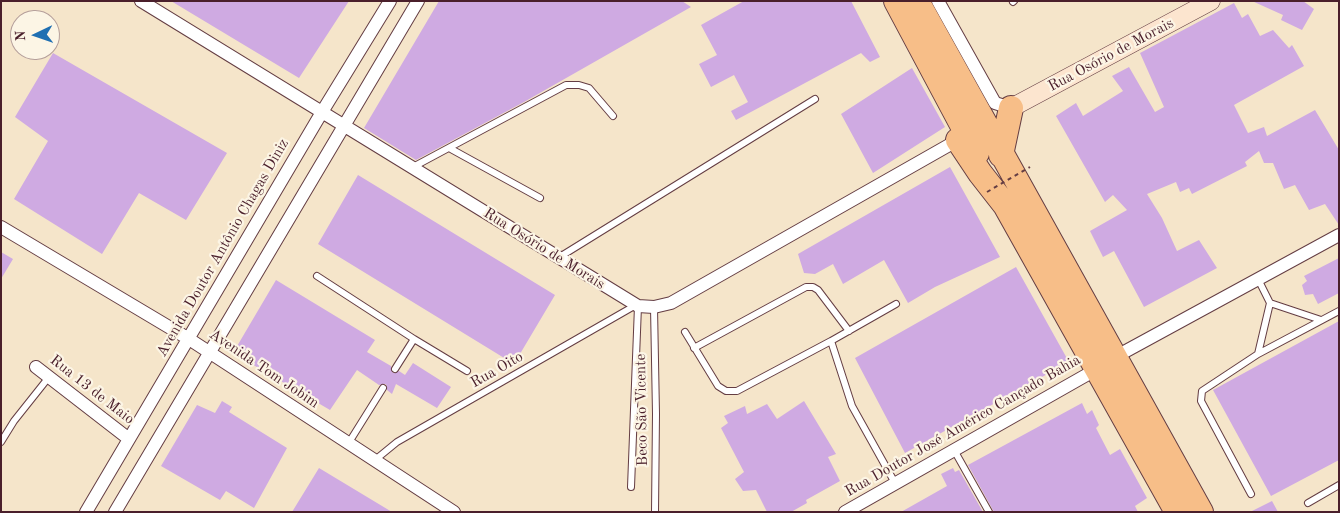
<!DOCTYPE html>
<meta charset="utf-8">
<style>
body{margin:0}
#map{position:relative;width:1340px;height:513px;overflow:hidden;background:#f5e5ca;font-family:"Old Standard TT",serif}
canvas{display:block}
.frame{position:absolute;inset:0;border:2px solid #4a1f2b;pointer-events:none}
.north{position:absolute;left:10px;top:10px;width:50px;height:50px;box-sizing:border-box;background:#fcf5e5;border:1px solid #b59f9b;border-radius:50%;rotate:267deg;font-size:14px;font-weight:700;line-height:20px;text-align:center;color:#4a1f2b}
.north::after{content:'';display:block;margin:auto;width:18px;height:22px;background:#1f6fb2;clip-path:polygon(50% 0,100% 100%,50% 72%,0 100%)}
</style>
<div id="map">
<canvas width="1340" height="513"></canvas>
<div class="frame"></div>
<div class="north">N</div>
</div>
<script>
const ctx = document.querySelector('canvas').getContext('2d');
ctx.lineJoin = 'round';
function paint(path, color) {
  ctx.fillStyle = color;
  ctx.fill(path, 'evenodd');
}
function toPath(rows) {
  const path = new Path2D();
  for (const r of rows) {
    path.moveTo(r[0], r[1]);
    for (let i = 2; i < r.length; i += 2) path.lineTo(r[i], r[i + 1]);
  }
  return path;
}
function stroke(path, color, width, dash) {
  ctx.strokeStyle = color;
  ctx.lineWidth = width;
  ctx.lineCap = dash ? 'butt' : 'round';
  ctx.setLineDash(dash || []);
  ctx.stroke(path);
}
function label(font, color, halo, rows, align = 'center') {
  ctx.font = font + ' "Old Standard TT",serif';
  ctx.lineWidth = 4.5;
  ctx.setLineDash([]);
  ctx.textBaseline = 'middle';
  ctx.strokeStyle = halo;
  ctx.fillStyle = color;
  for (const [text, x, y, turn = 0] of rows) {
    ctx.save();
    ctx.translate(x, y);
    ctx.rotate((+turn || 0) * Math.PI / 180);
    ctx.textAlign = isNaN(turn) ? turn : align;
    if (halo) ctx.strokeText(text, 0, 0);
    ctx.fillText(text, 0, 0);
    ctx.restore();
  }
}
paint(toPath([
 [171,1,349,1,299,78],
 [439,1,682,1,691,7,524,102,416,160,364,128],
 [744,1,851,1,880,57,870,62,861,53,736,120,731,111,748,102,734,75,711,87,699,64,717,55,701,25],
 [1252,1,1303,1,1314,9,1302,30,1281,20,1283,15],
 [1234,3,1242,18,1248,14,1260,36,1273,30,1289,48,1292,45,1304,66,1234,105,1248,133,1264,127,1267,136,1315,110,1339,150,1339,225,1325,204,1309,210,1295,185,1284,189,1273,163,1264,163,1259,151,1245,162,1247,166,1192,194,1189,188,1180,192,1176,182,1147,194,1162,218,1177,251,1199,240,1217,268,1144,307,1114,251,1103,257,1090,231,1127,210,1113,195,1105,202,1056,116,1076,103,1083,116,1123,91,1112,76,1129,67,1155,112,1164,107,1140,53],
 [53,53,227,153,186,220,139,193,102,254,14,199,48,141,15,117],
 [912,68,945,127,873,173,841,114],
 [950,167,1000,257,935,287,908,303,884,260,843,284,833,264,815,274,804,273,798,254],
 [358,175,555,295,514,364,318,244],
 [1,252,13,259,1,279],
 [1339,258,1339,293,1318,304,1313,294,1305,295,1302,285,1307,281,1304,276],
 [1016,267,1069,362,905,453,855,358],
 [276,280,375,340,367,352,391,366,393,373,399,371,405,375,413,363,451,387,437,408,396,384,392,394,387,390,386,384,379,385,357,370,330,410,233,353],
 [1339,321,1339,460,1271,496,1213,390],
 [222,401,232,407,229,412,287,448,254,508,226,491,220,500,161,466,197,405,215,413],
 [804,401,836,454,828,457,840,481,806,500,807,503,791,512,767,512,756,490,743,491,735,479,744,472,721,428,728,423,724,416,745,406,747,414,767,404,777,419],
 [1082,403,1087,414,1092,410,1099,425,1096,428,1110,455,1120,449,1147,498,1135,506,1138,512,994,512,968,465],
 [319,468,392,512,292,512],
 [953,468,955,472,959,470,983,512,901,512,947,486,941,474],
 [1272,501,1278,512,1250,512]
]), '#cfaae2');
const lane = toPath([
 [1013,2,1014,1],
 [451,149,540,198],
 [413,167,566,85,579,85,589,88,613,116],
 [558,258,815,99],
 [317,276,414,339,395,369],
 [1270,303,1321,320],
 [654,307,656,414,655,512],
 [685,332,718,386,726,391,737,391,831,341],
 [414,339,467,371],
 [694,348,806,287,813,287,818,290,849,331],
 [1258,354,1339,311],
 [1,442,14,421,49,377],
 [348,444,383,388],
 [954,450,989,512],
 [375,460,397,442,636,305],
 [895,483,852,406,831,341,896,304],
 [631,487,638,306],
 [1251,494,1201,401,1202,391,1258,354,1270,303,1258,279],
 [1308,503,1339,485]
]);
const street = toPath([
 [141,1,638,306,654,307,671,303,958,140,956,136],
 [938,1,995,103,1011,108],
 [1,227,189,339,454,512],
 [1115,357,1339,235],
 [36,367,129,439],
 [86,512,322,112,390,1],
 [115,512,418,1],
 [845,512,1097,369]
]);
const secondary = toPath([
 [1011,108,1211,1]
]);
const highway = toPath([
 [896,1,977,153],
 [917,1,1201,512],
 [958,140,980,173,1005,205,1177,512],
 [1001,155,1011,108]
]);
stroke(lane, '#643d43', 8);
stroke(street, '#643d43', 14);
stroke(secondary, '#643d43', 19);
stroke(highway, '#643d43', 26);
stroke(lane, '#fff', 6);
stroke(street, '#fff', 12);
stroke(secondary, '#fce5cf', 18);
stroke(highway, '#f7be88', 24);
stroke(toPath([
 [987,192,1030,167]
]), '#643d43', 2, [4, 4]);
label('15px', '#4a1f2b', '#fcf5e5', [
 ["Rua Osório de Morais",1111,55,-28],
 ["Avenida Doutor Antônio Chagas Diniz",223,248,-60],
 ["Rua Osório de Morais",544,249,32],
 ["Avenida Tom Jobim",264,369,34],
 ["Rua Oito",497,370,-30],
 ["Rua 13 de Maio",92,390,38],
 ["Beco São Vicente",642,410,-91],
 ["Rua Doutor José Américo Cançado Bahia",963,426,-30]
]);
</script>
